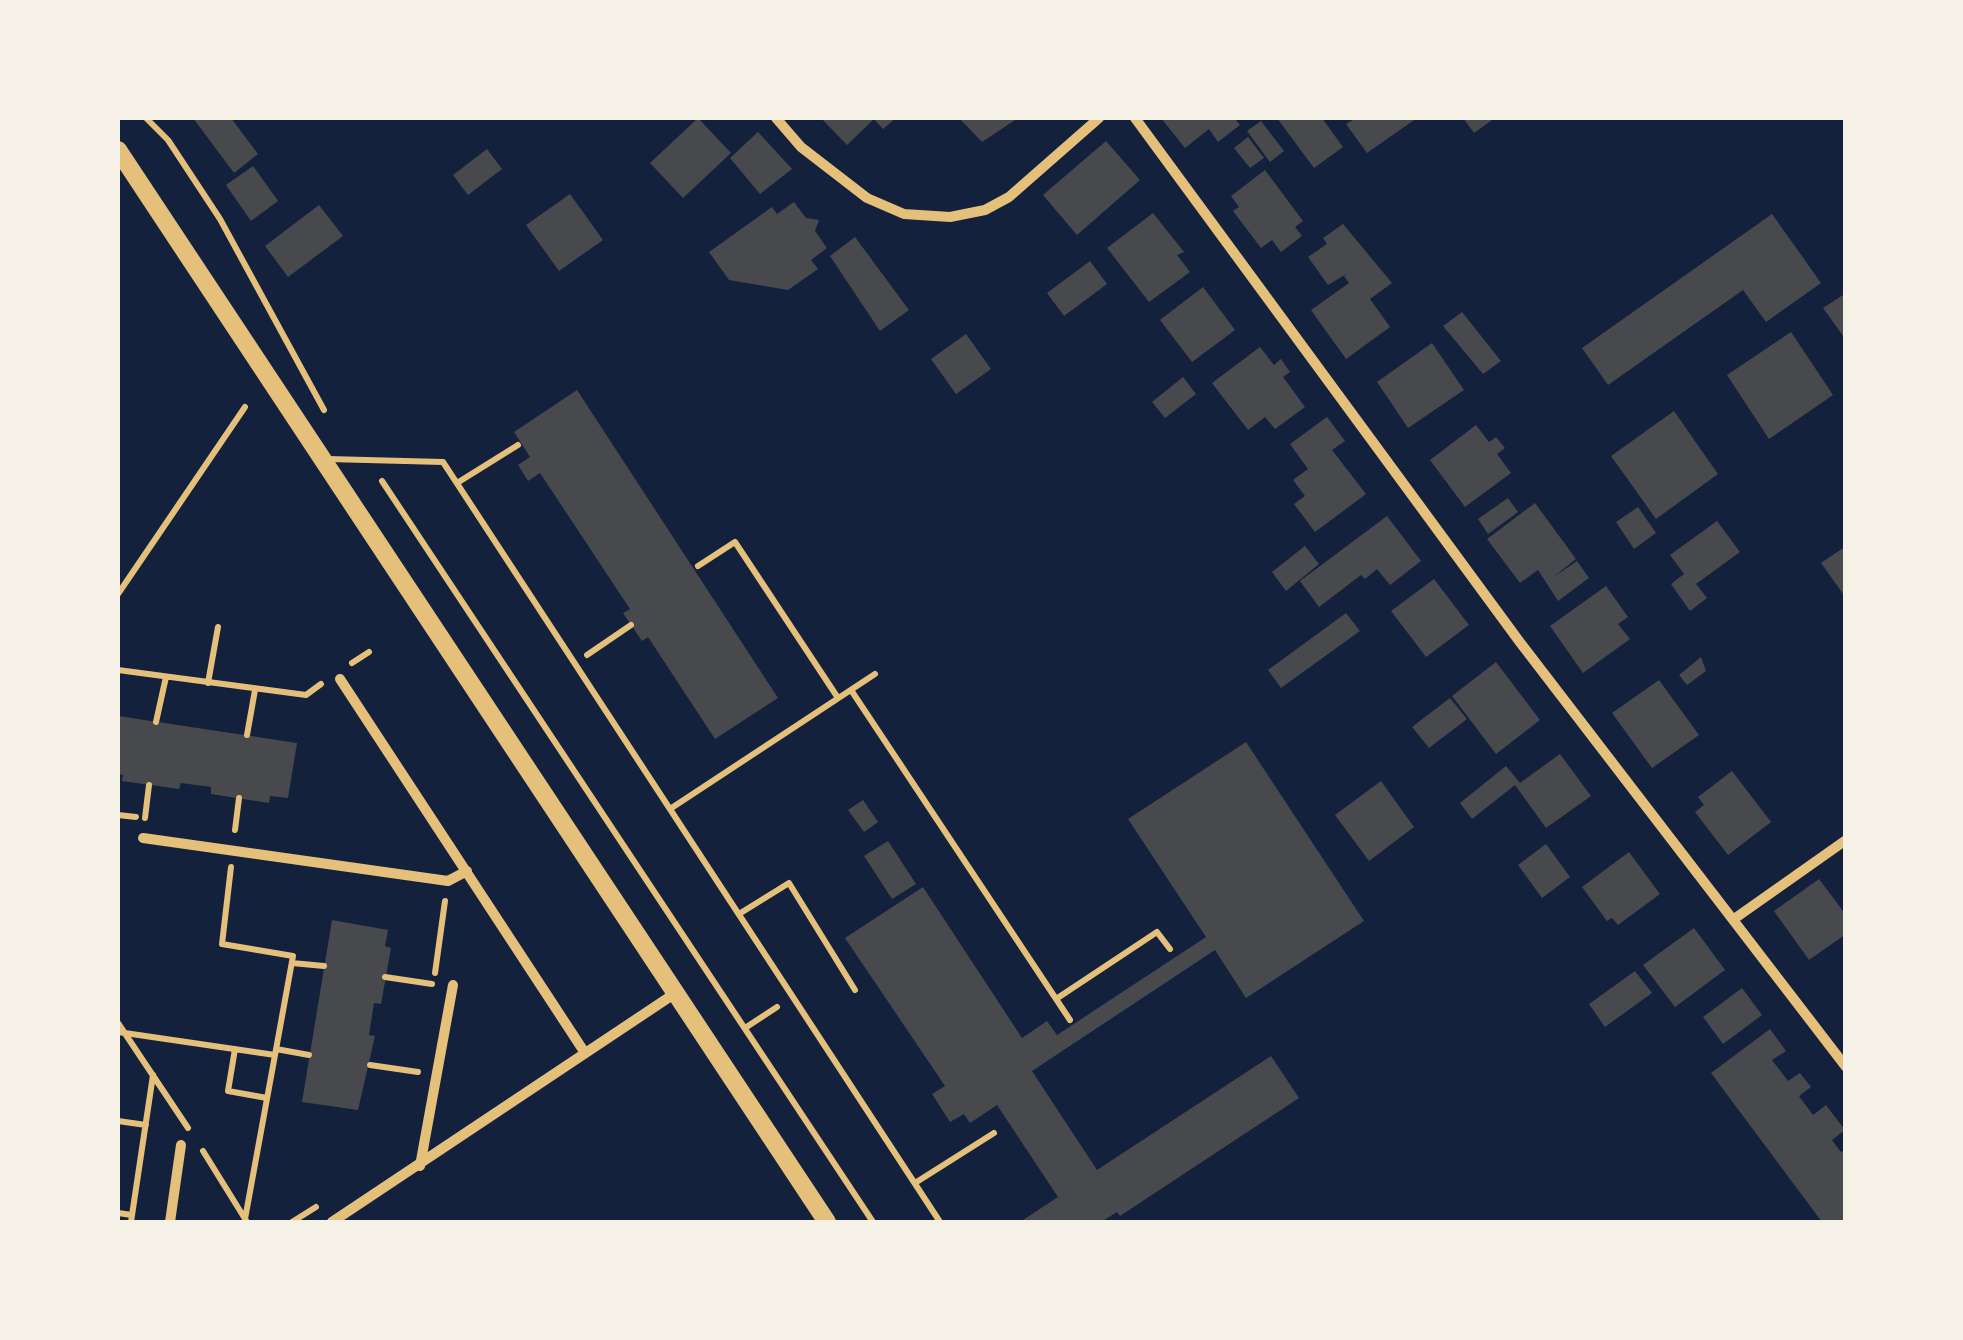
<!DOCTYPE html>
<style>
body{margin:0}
#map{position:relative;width:1963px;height:1340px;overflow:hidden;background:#14213d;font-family:"Open Sans",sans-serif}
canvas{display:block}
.frame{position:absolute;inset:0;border:120px solid #f6f1e7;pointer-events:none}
</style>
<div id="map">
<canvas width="1963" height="1340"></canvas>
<div class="frame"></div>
</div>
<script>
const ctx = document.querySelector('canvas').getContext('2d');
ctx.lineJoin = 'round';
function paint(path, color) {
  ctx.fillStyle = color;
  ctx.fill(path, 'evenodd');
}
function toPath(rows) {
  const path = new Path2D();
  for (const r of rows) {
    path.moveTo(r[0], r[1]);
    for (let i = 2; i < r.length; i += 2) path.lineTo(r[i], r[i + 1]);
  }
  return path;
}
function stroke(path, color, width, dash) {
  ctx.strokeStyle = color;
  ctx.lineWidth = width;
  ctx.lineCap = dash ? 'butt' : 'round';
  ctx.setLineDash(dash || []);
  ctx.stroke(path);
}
paint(toPath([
 [193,118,231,118,258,154,234,173],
 [698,118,731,153,683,198,650,163],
 [821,118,896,118,883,129,874,119,847,145],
 [959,118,1018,118,982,142],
 [1161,118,1234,118,1240,125,1218,142,1209,129,1185,148],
 [1277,118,1322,118,1343,147,1314,168],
 [1356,118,1417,118,1367,153,1346,124],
 [1463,118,1495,118,1474,133],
 [1261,121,1284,151,1270,162,1247,131],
 [758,132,792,169,760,194,730,158],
 [1248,137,1264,158,1250,168,1234,148],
 [1106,141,1140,180,1077,235,1043,195],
 [487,149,502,169,468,195,453,175],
 [253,166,278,201,251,221,226,185],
 [1265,170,1303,221,1295,227,1302,236,1281,252,1272,240,1261,248,1233,211,1239,207,1231,196],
 [570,194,603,240,559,271,526,225],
 [794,202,806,218,819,220,815,231,827,248,811,260,818,269,788,290,729,280,709,252,772,207,777,214],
 [319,205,343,236,288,277,265,246],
 [1153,213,1184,252,1177,255,1190,272,1149,302,1107,248],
 [1772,214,1821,283,1766,322,1743,290,1608,385,1582,348],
 [1343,224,1392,283,1370,299,1390,327,1346,359,1311,310,1349,283,1344,276,1348,273,1328,285,1308,257,1327,244,1323,238],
 [855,237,909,310,880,331,830,256],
 [1090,261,1107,284,1064,316,1047,293],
 [1203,287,1235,330,1192,362,1160,320],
 [1846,293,1846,340,1823,308],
 [1462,312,1501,361,1483,374,1443,326],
 [1791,332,1833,395,1769,439,1727,375],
 [966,334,991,369,956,394,931,359],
 [1432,343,1464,390,1408,428,1377,382],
 [1260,347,1274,365,1281,359,1290,372,1283,377,1305,407,1275,429,1265,417,1248,430,1212,383],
 [1183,377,1196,394,1165,418,1152,402],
 [577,390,778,698,715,739,648,637,642,641,623,613,630,609,540,473,528,481,518,465,530,457,514,432],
 [1674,411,1718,474,1656,519,1611,456],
 [1327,417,1345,441,1332,450,1366,494,1315,532,1294,504,1305,496,1293,480,1308,469,1290,444],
 [1476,425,1489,442,1496,437,1505,448,1497,454,1511,473,1465,507,1430,460],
 [1508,498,1518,512,1488,534,1478,519],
 [1535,503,1576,559,1552,578,1577,561,1589,578,1558,601,1538,570,1520,583,1487,539],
 [1638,507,1656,533,1634,549,1616,522],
 [1387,516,1421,561,1390,585,1377,569,1365,579,1361,575,1319,607,1300,581],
 [1717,521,1740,552,1696,584,1707,598,1690,611,1671,584,1684,574,1670,555],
 [1305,546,1319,564,1286,591,1272,572],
 [1846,546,1846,598,1821,563],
 [1434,579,1469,625,1426,657,1391,611],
 [1606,586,1628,617,1618,624,1630,639,1583,673,1550,626],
 [1346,613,1360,631,1281,688,1268,670],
 [1701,657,1706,671,1687,685,1679,675],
 [1496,662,1540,720,1496,754,1452,696],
 [1659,680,1699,735,1652,768,1612,713],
 [1450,698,1467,719,1429,748,1412,727],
 [118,716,297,743,288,798,270,796,269,803,211,794,211,787,181,783,179,789,122,781,123,775,118,774],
 [1246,742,1364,921,1246,998,1215,950,1032,1071,1097,1170,1271,1056,1299,1098,1120,1216,1117,1212,1101,1222,1020,1222,1058,1197,997,1105,970,1123,964,1114,950,1122,932,1094,945,1086,845,938,923,887,1022,1038,1047,1021,1057,1035,1206,937,1128,819],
 [1560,754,1591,796,1546,828,1515,785,1472,819,1460,803,1506,766,1520,783],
 [1732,771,1771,822,1728,855,1695,812,1704,805,1698,797],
 [1381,781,1414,827,1369,861,1335,815],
 [863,800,878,822,864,832,848,810],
 [888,841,916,884,892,899,864,856],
 [1546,844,1570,877,1542,898,1518,865],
 [1629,852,1660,894,1618,925,1612,918,1607,921,1582,887],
 [1819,879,1846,915,1846,934,1809,960,1774,911],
 [332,920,388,930,385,946,391,948,381,1004,374,1003,369,1035,375,1036,358,1110,302,1102],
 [1694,928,1725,970,1675,1007,1643,965],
 [1635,971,1652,993,1605,1027,1589,1004],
 [1742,988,1762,1015,1723,1044,1703,1017],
 [1770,1029,1786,1051,1772,1060,1788,1081,1800,1073,1811,1087,1799,1096,1813,1115,1826,1105,1845,1130,1832,1140,1841,1152,1846,1149,1846,1222,1822,1222,1711,1073]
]), '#48494c');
stroke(toPath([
 [146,118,168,140,220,219,324,410],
 [382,481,873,1222],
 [118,594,245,407],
 [587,655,631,625],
 [352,663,369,652],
 [118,670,306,695,321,684],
 [208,683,218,627],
 [156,722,166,677],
 [247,735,255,690],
 [118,815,136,817],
 [145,818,149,785],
 [235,830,239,798],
 [292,963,324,966],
 [435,973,445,901],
 [385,977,432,984],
 [118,1023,188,1128],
 [745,1028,777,1007],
 [118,1032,275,1055,293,956,222,944,231,867],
 [235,1049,228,1091,267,1098],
 [276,1049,309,1055],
 [370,1065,418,1072],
 [118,1121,146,1125],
 [203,1151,247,1222],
 [118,1213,132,1215],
 [245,1219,275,1055],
 [131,1222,153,1075],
 [292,1222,316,1207]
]), '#e5c07b', 6);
stroke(toPath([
 [328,459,443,462,940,1222],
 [457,483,518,445],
 [698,566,735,542,838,698],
 [851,690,1070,1020],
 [670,809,875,674],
 [739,914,789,883,855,990],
 [1056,999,1157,932,1170,949],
 [915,1183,994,1133]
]), '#e5c07b', 6);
stroke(toPath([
 [776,118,801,147,867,198,904,214,950,217,985,210,1009,197,1099,118],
 [1135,118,1519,641,1846,1067],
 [340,679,585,1053],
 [143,838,448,881,467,871],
 [1734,919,1846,840],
 [420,1166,453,985],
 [170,1222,181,1145],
 [332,1222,674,994]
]), '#e5c07b', 10);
stroke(toPath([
 [118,150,827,1222]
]), '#e5c07b', 18);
</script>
